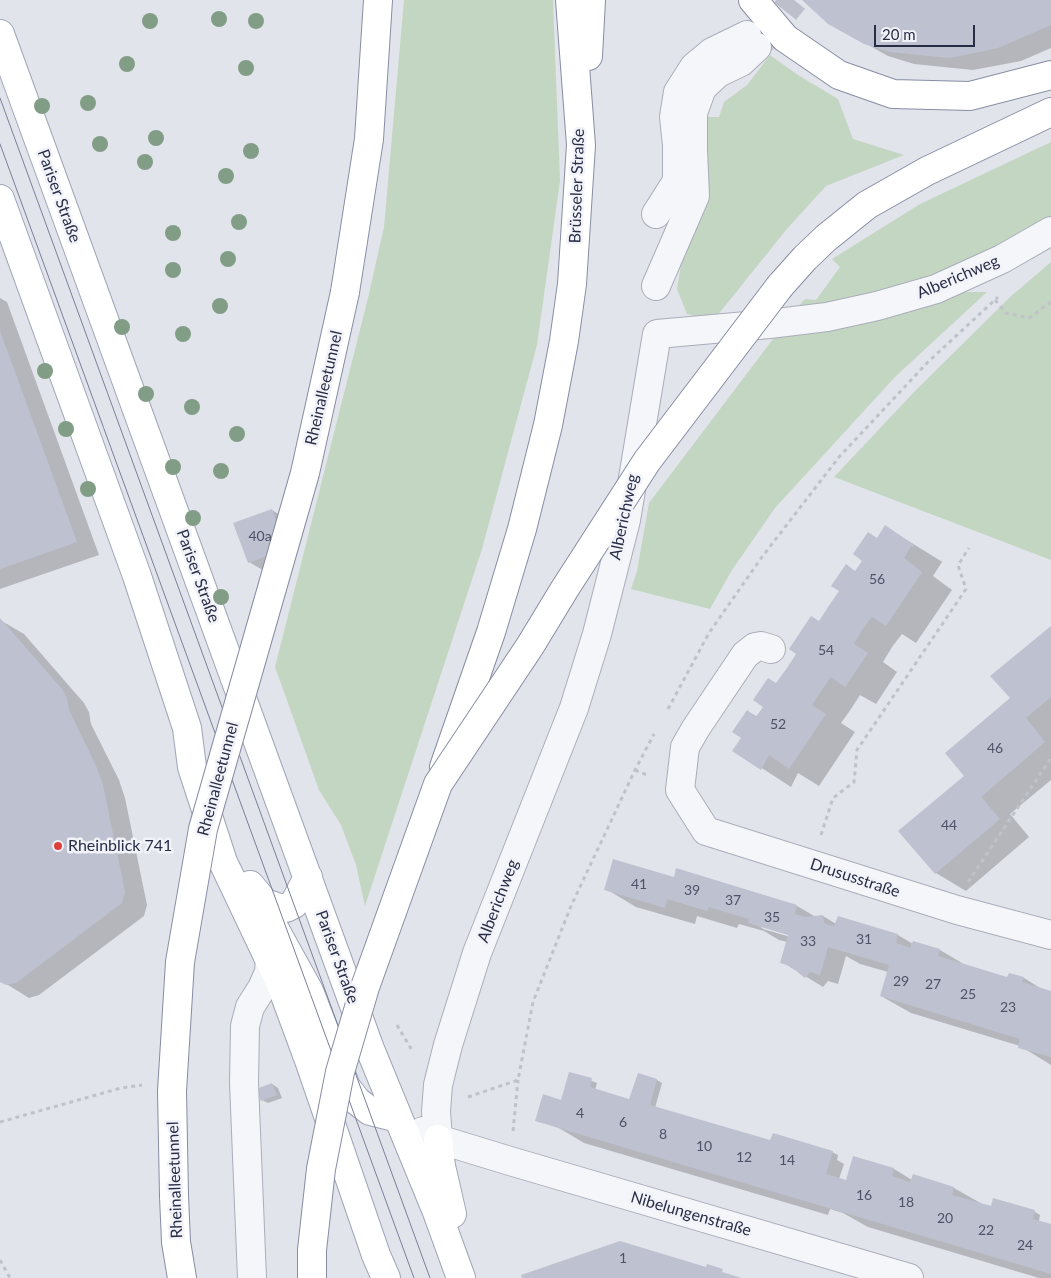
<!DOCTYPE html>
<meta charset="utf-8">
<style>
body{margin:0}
#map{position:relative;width:1051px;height:1278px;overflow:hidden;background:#e2e4ec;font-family:Lato,sans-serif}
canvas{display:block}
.scale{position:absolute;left:874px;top:25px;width:101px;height:22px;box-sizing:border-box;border:2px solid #282d46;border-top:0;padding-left:6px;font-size:15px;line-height:18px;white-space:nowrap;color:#282d46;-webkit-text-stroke:4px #f2f3f9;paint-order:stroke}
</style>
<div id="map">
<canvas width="1051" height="1278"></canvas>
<div class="scale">20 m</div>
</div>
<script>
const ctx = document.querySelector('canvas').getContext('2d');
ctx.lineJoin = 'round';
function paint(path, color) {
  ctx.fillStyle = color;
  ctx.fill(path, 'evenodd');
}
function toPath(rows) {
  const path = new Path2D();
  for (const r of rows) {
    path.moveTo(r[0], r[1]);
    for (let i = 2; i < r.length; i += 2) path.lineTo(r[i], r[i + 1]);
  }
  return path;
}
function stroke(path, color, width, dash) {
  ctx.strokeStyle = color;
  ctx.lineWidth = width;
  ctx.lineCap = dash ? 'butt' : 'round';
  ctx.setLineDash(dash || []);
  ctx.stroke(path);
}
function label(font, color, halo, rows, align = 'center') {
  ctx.font = font + ' Lato,sans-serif';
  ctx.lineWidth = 5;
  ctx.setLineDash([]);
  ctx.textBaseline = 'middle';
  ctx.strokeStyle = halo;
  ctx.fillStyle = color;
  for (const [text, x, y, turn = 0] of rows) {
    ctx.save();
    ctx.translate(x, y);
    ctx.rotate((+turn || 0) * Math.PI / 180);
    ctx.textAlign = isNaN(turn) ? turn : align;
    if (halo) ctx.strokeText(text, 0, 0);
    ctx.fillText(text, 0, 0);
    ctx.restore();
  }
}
paint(toPath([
 [404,0,553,0,560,181,537,345,482,549,365,906,356,865,341,825,319,790,275,667,368,298,384,227],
 [770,55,798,75,838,99,853,139,904,155,826,186,786,230,713,321,687,314,677,289,705,117,719,117,724,102,747,85],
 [1051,142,1051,221,948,275,788,318,805,299,816,300,840,267,832,259,920,204],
 [1051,262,1051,560,834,477,915,391,1010,297],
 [955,292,987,292,895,377,775,508,732,570,710,609,631,589,637,571,649,503,776,335]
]), '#c3d6c2');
paint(toPath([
 [805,0,1051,0,1051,48,1021,61,973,70,914,64,888,56,829,23],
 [0,298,7,302,99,555,0,589],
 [272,510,283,517,297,555,261,569,249,562],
 [886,527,944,563,942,562,933,576,952,590,916,643,902,634,892,647,883,662,897,672,876,704,860,695,851,709,841,723,855,732,819,786,798,773,791,787,734,750,743,737,747,711,758,717,777,685,840,591,846,566,856,572],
 [0,620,24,634,84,703,89,712,91,724,119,780,125,798,147,905,144,916,39,995,29,998,0,980],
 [1051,627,1051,780,1010,814,1029,837,966,891,936,873,900,831,966,776],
 [675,879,797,906,816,917,823,916,836,924,898,935,913,944,914,943,940,950,967,966,1008,978,1010,974,1024,978,1045,991,1051,992,1051,1065,1020,1046,911,1013,881,996,888,972,860,964,846,956,838,984,828,981,823,987,782,962,787,942,779,940,764,931,739,924,737,928,697,916,695,924,636,907,606,889],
 [759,925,794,936,794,938,763,929],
 [570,1073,597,1083,595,1090,630,1100,639,1074,657,1080,662,1083,655,1108,771,1142,832,1152,838,1155,837,1160,844,1164,839,1179,847,1181,894,1169,912,1180,914,1176,954,1188,984,1205,1035,1212,1040,1215,1039,1221,1051,1225,1051,1278,1039,1278,868,1227,843,1213,830,1209,828,1215,584,1143,559,1128,537,1120,561,1101],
 [272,1084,278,1088,282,1098,268,1103,262,1100]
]), '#0003');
paint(toPath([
 [802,0,1051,0,1051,25,998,48,950,58,890,52,864,44,828,24],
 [0,331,77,542,0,569],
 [272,509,286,549,248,563,233,523],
 [885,525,914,545,913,547,911,546,904,558,922,572,886,626,872,617,862,630,854,644,868,653,845,687,831,677,821,691,812,705,826,714,789,769,769,755,761,770,732,751,741,738,732,732,747,710,756,717,763,707,753,700,768,678,776,683,787,668,796,654,789,649,811,616,819,621,828,607,839,591,831,586,846,564,855,571,862,561,853,554,868,532,877,538],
 [0,618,62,689,67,698,69,710,96,766,103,785,125,892,122,903,16,983,6,985,0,982],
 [1051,626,1051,697,1026,718,1045,742,981,797,1000,819,935,874,898,831,964,776,945,753,1010,698,990,676],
 [613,859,674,877,676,868,797,905,795,914,805,917,823,915,824,923,829,925,834,926,838,916,898,934,896,943,910,948,913,941,940,949,938,956,1007,977,1009,973,1024,977,1022,982,1051,991,1051,1057,1018,1048,1020,1039,880,996,889,965,828,947,820,975,810,972,805,978,790,966,780,963,788,935,748,923,749,919,709,907,707,911,667,899,665,908,604,890],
 [569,1072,592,1078,590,1087,629,1099,638,1073,657,1079,650,1105,770,1140,773,1133,833,1151,826,1174,846,1180,853,1156,894,1168,892,1176,910,1182,913,1174,954,1187,952,1195,973,1201,991,1206,993,1198,1035,1210,1033,1219,1051,1224,1051,1274,535,1121,543,1094,561,1100],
 [272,1083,277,1095,261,1101,256,1089],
 [620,1241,706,1267,707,1264,723,1269,722,1272,742,1278,522,1278,521,1275]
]), '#bec1cf');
stroke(toPath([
 [759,44,794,0]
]), '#bdbfcb', 28, [28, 14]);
const minor = toPath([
 [656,214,677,181,677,145,674,117,678,92,694,67,712,52,747,35],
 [656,286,695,196,693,149,693,113,702,88,718,73,741,62,757,47],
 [771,649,761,646,755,647,745,655,696,728,685,747,680,790,706,831,957,910,1051,935],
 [423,1131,438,1139,510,1161,909,1278],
 [438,1139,436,1111,438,1085,448,1045,477,953,574,708,597,634,626,520,657,334,769,324,827,317,877,306,936,289,1002,259,1051,231],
 [252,1278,244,1083,245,1026,250,1007,262,988,269,972,270,958]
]);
const major = toPath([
 [0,34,370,1049,437,1212,461,1278],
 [0,199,137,576,187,728,192,767,223,862,280,982,310,1063,376,1255,386,1278],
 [250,885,265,903,279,908,286,908,294,904,308,877],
 [273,926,309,991,346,1087,357,1101,370,1111,398,1118],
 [438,1139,441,1166,452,1214]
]);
const highway = toPath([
 [753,0,785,38,839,75,893,94,970,96,1051,75],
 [588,56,591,0],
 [780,286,805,258,826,238,867,205,927,171,1051,112],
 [345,292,369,139,378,0],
 [444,767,491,632,522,529,548,425,564,341,572,284,581,145,570,0],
 [174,1196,176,1242,182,1278]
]);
stroke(minor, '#aaadba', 30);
stroke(major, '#9fa5b9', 30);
stroke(highway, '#878da4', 30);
stroke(toPath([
 [995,300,1006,313,1029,318,1051,302],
 [668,709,709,633,762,557,839,457,928,362,998,297],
 [635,770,649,776],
 [821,835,833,798,854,782,857,750,966,589,958,565,969,548],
 [968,882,1051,758],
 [397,1025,413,1052],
 [468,1097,518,1080,533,1002,571,906,635,770,654,734],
 [0,1122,121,1088,142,1085],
 [513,1131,518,1080],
 [0,1260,10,1278]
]), '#c0c2ca', 3, [4, 4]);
stroke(minor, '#f5f6f9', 28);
stroke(major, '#fff', 28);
stroke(highway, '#fff', 28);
stroke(toPath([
 [0,98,430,1278],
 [0,144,414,1278]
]), '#797f97', 1);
const highwayBridge = toPath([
 [174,1196,172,1091,180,962,203,829,305,473,345,292],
 [312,1278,312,1250,321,1169,340,1072,365,987,438,784,530,646,564,590,647,461,780,286]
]);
stroke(highwayBridge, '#878da4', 30, []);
stroke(highwayBridge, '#fff', 28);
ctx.fillStyle = '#829d86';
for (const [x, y] of [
 [219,19],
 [150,21],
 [256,21],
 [127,64],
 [246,68],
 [88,103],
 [42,106],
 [156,138],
 [100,144],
 [251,151],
 [145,162],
 [226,176],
 [239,222],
 [173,233],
 [228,259],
 [173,270],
 [220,306],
 [122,327],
 [183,334],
 [45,371],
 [146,394],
 [192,407],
 [66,429],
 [237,434],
 [173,467],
 [221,471],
 [88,489],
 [193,518],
 [221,597]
]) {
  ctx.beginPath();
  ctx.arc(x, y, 8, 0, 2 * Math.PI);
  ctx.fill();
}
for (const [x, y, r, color] of [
 [58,846,5,"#dd403a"]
]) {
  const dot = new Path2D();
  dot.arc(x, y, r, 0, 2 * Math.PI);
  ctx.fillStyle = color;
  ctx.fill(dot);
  stroke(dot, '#f2f3f9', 2);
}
label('14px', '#4e5268', null, [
 ["40a",260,536],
 ["56",877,579],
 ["54",826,650],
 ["52",778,724],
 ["46",995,748],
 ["44",949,825],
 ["41",639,884],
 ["39",692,890],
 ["37",733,900],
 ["35",772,917],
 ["31",864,939],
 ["33",808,941],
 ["29",901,981],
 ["27",933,984],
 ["25",968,994],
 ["23",1008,1007],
 ["4",580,1113],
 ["6",623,1122],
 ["8",663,1134],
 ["10",704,1146],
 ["12",744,1157],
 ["14",787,1160],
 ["16",864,1195],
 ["18",906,1202],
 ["20",945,1218],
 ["22",986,1230],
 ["24",1025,1245],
 ["1",623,1258]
]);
label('16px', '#282d46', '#f2f3f9', [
 ["Brüsseler Straße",577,186,-88],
 ["Pariser Straße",59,196,70],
 ["Alberichweg",958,277,-23],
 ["Rheinalleetunnel",324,388,-77],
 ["Alberichweg",624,517,-78],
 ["Pariser Straße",198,576,70],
 ["Rheinalleetunnel",218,779,-75],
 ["Drususstraße",855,878,18],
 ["Alberichweg",498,901,-69],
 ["Pariser Straße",337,957,70],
 ["Rheinalleetunnel",175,1180,-92],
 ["Nibelungenstraße",691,1214,16]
]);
label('16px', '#282d46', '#f2f3f9', [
 ["Rheinblick 741",68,846]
], 'left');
</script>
